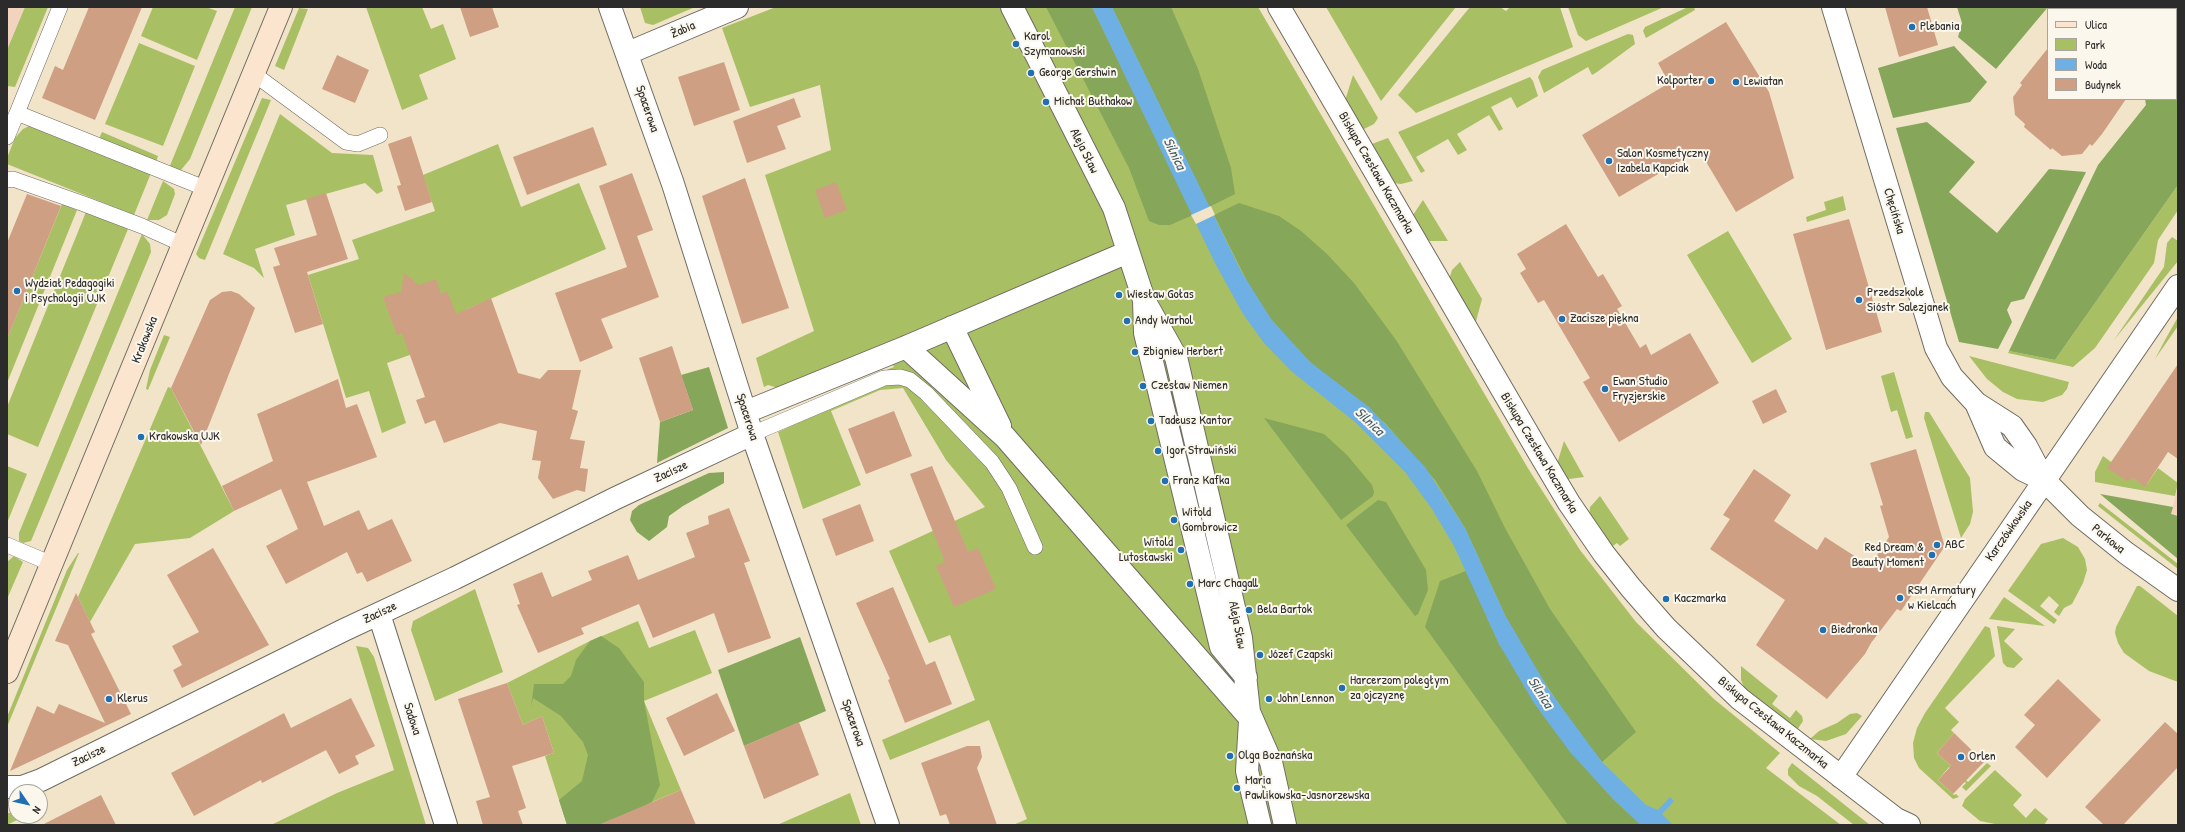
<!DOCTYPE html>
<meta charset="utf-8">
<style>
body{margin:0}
#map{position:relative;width:2185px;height:832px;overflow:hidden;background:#f1e4c8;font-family:"Patrick Hand",sans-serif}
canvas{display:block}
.frame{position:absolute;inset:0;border:8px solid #2b2b2b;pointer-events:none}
.legend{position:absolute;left:2047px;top:8px;width:130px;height:92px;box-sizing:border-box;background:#fbf7ec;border:1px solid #a8a59f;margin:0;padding:5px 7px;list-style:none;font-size:12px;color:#2b2b2b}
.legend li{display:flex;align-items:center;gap:8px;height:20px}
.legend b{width:20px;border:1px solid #a8a59f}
.north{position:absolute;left:8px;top:784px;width:40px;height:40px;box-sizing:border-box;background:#fbf7ec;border:1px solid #a8a59f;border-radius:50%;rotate:124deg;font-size:11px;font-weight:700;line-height:16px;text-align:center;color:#2b2b2b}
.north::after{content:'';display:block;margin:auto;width:14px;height:18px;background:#1f6fb2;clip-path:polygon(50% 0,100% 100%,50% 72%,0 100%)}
</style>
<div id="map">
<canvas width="2185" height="832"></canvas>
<div class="frame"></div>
<ul class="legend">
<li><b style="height:5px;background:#fce5cf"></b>Ulica</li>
<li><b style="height:11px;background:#a9bf64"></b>Park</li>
<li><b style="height:11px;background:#6eb0e3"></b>Woda</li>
<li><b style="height:11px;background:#cf9f84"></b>Budynek</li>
</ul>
<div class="north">N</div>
</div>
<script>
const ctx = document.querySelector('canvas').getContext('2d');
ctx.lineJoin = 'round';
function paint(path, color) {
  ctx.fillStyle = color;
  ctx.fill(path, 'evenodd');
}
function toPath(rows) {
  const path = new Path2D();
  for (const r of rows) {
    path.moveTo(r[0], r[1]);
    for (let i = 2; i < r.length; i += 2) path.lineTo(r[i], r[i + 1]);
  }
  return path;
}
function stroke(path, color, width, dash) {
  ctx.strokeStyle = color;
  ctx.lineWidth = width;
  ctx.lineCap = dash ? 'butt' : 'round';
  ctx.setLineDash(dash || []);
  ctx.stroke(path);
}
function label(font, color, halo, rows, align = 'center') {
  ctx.font = font + ' "Patrick Hand",sans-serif';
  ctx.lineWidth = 4;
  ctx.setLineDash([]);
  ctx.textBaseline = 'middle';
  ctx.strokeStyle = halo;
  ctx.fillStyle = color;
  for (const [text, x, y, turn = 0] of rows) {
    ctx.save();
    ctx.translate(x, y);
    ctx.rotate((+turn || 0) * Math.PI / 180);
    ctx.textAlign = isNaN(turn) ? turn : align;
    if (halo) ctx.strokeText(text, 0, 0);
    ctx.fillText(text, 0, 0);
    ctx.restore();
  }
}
paint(toPath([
 [7,7,25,7,7,50],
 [2178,485,2178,516,2171,514]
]), '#f2d4be');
paint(toPath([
 [25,7,48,7,15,87,7,86,7,50],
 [153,7,206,7,217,11,197,60,141,36],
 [235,7,252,7,190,159,181,170,169,168],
 [366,7,422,7,431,29,443,24,456,59,419,75,428,99,402,110],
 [640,7,695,7,653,25,645,23],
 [776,7,1258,7,1529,470,1580,550,1636,622,1714,699,1780,753,1766,768,1841,825,1013,825,1027,819,989,720,890,760,882,740,975,700,950,635,929,643,889,551,985,507,946,460,903,388,880,390,831,411,861,485,803,509,778,432,878,386,884,371,894,367,884,345,778,388,768,385,764,387,756,358,814,331,765,175,831,150,820,85,750,107,722,28],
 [1326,7,1456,7,1381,101],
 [1470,7,1500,7,1506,11,1510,7,1560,7,1573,47,1416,113,1398,95],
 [1568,7,1664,7,1586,41,1578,35],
 [1688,7,1694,7,1695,10,1646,38,1643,31,1645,27],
 [299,8,308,9,284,70,275,66],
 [1628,34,1633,35,1635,44,1597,72,1592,75,1588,67,1544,93,1538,77,1542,70],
 [139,43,195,66,163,146,105,124],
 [1353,75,1378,118,1374,124,1360,131,1344,104],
 [1530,77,1533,81,1538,96,1517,108,1511,97,1491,107,1503,129,1499,131,1489,115,1457,134,1467,150,1458,155,1448,139,1416,157,1425,171,1421,173,1398,132],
 [262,98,271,100,205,260,199,258,196,254],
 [280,114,332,153,373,155,383,191,377,194,365,183,286,205,295,235,255,249,264,278,254,268,223,254],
 [31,125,151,173,134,215,7,164,7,158,15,138,23,129],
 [102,132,158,156,156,162,99,139],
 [1388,138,1413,181,1401,184,1394,183,1369,145],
 [498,144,521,207,579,183,606,249,467,309,475,332,387,363,406,423,382,433,369,391,346,398,308,275,359,259,352,240,435,211,423,175],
 [163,181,174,189,175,194,167,215,159,220,147,220],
 [2178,185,2178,210,2158,240,2154,263,2095,348,2073,367,2008,353,2009,351,2055,360],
 [1843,196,1846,210,1807,222,1806,217,1826,210,1824,202],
 [1423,200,1448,241,1430,241,1423,238,1413,215],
 [62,204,77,210,7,383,7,339],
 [86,212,128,229,38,447,7,434,7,407],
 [1728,231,1792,339,1752,363,1687,255],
 [142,234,150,244,151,252,31,541,23,543,19,541,19,533],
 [2172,237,2178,241,2178,261,2114,340,2164,267,2167,243],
 [1460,262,1482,299,1475,325,1449,280,1452,270],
 [2178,317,2178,326,2155,359,2165,340],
 [164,335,170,337,148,390,146,389,150,370],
 [1969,356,2069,382,2067,389,2062,395,2043,402,2017,399,2003,392,1987,379],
 [1894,372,1913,437,1906,439,1897,410,1891,412,1881,376],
 [168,387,171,388,234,511,190,538,135,544,90,622,78,597],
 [1925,412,1929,412,1970,478,1973,512,1970,524,1961,538,1924,418],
 [1564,441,1584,477,1569,479,1565,478,1557,464],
 [2103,456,2143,485,2147,484,2158,468,2178,483,2175,496,2095,482,2095,472],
 [7,466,27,474,7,523],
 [1600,496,1629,539,1620,546,1617,543,1610,548,1589,516,1590,507],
 [2100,503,2178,564,2178,569,2098,506],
 [2063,538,2078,547,2085,559,2087,570,2083,583,2072,604,2064,608,2059,616,2054,612,2059,605,2049,596,2040,606,2057,620,2054,624,2008,591,2041,544],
 [78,553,79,553,7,727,7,717,67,570],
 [14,556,23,562,7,599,7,562],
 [2137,586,2140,586,2178,616,2178,682,2149,671,2124,653,2118,643,2115,633,2116,627],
 [475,589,503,672,435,701,411,630,413,621],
 [2004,597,2045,626,1989,619],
 [638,621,649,648,695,630,712,673,644,701,681,790,640,807,567,825,545,756,554,753,542,716,523,725,507,683,590,641],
 [1985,626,1990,628,1995,656,1945,708,1959,722,1951,730,1954,733,1937,753,1968,782,1987,763,1991,766,1966,791,1962,787,1966,783,1949,767,1938,780,1954,795,1956,794,1959,797,1953,799,1919,768,1914,758,1913,743,1917,728,1925,713],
 [1997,626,2015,629,2004,641,2023,659,2014,668,2007,667,2003,663],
 [356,646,368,648,374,657,426,825,271,825,337,793,394,770],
 [1741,666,1778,696,1772,704,1790,718,1796,710,1802,716,1803,721,1795,733,1746,691,1741,680],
 [1857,713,1862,716,1846,734,1826,741,1810,739,1819,731,1837,723,1850,714],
 [1792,763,1870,825,1854,825,1817,796,1799,786,1788,775,1788,769],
 [1995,770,2022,795,2013,805,2026,818,2035,808,2048,819,2044,825,2000,825,1980,821,1962,806,1965,799],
 [850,793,861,825,777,825],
 [7,813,16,813,16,816,25,816,7,825]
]), '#a9bf64');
paint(toPath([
 [1046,7,1092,7,1193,215,1170,225,1159,225,1149,221,1129,168],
 [1112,7,1171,7,1198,69,1231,168,1235,194,1209,207],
 [1957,7,2073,7,2071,9,2048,7,1996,69,1958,37,1962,23],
 [1954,46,1987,82,1970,102,1893,118,1878,68],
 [2176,56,2178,58,2178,185,2055,360,2009,351,2098,165,2146,105,2145,99,2176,99],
 [1927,122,1975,162,1949,192,1997,233,2049,169,2086,172,2024,299,2011,302,2007,310,2012,322,1998,349,1959,342,1896,128],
 [1239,203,1279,216,1301,231,1327,254,1354,283,1396,340,1477,471,1505,528,1550,609,1636,732,1602,762,1569,719,1532,663,1505,615,1465,528,1435,480,1385,423,1310,362,1291,342,1271,319,1254,295,1214,215],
 [709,367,728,428,657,463,660,422,693,410,681,375],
 [1264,418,1324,434,1347,455,1372,485,1374,492,1373,496,1341,520],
 [724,472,724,483,683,506,669,516,667,527,649,541,637,532,630,520,632,511,639,505,709,473],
 [2100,494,2173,507,2171,514,2178,516,2178,559],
 [1378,500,1386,502,1426,570,1428,590,1418,614,1415,616,1346,525],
 [1466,571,1499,644,1583,765,1613,799,1641,825,1568,825,1425,627,1440,581],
 [601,636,619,648,644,682,644,701,660,785,652,802,625,817,607,825,567,825,559,800,582,781,588,755,583,742,561,716,533,698,531,707,534,684,563,684,571,676,576,660,590,641],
 [800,637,826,711,744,746,718,670]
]), '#86a65a');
paint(toPath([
 [1092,7,1112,7,1241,271,1271,319,1310,362,1369,407,1425,467,1465,528,1505,615,1549,690,1602,762,1646,805,1658,810,1670,797,1674,801,1662,814,1673,825,1641,825,1613,799,1570,752,1534,703,1499,644,1454,546,1432,509,1405,472,1355,422,1291,371,1264,343,1243,314,1215,263]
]), '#6eb0e3');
paint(toPath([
 [1211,206,1215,215,1196,224,1191,215]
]), '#f1e4c8');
paint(toPath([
 [89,7,142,7,95,120,42,98,55,66,63,70],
 [460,7,492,7,499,27,470,37],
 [1885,7,1927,7,1938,45,1899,57],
 [1726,22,1769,92,1794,178,1736,212,1699,150,1619,197,1582,135,1669,83,1658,63],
 [2048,48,2048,99,2126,99,2102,134,2092,146,2090,144,2082,154,2062,156,2052,148,2051,150,2024,127,2025,124,2015,115,2013,97,2022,85,2020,83],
 [337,55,369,70,355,103,322,89],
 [724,62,740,110,694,126,678,77],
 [794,98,801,117,777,126,786,149,747,163,733,121],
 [593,127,607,165,527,195,513,157],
 [411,136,432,202,405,211,397,186,401,185,388,144],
 [632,173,653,230,637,236,659,297,601,319,613,348,580,362,555,293,627,267,599,186],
 [745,178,789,308,742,324,702,196],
 [836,182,847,210,825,218,815,190],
 [326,193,348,259,307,272,323,324,295,333,273,267,280,265,274,248,317,235,306,199],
 [27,194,61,206,8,337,7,243],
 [1849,219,1882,332,1826,350,1793,234],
 [1566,224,1598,277,1603,274,1622,306,1617,309,1640,348,1646,344,1651,355,1690,333,1719,383,1619,442,1583,382,1590,378,1544,300,1538,303,1520,273,1526,269,1517,254],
 [404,273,419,285,436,279,441,294,447,291,456,314,491,298,518,373,540,379,548,370,581,370,572,409,578,411,570,439,585,441,580,468,588,469,585,492,577,490,553,499,538,478,541,461,532,460,537,431,500,423,444,443,435,420,425,424,416,400,425,397,402,333,397,335,383,297,401,292],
 [231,291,239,294,255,308,201,445,171,388,210,300,222,292],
 [672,346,693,410,660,422,639,358],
 [2178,364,2178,459,2168,452,2145,487,2133,478,2127,481,2107,468],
 [338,379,346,408,357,404,377,457,307,482,324,526,359,510,368,530,392,519,412,561,367,582,362,572,357,574,347,552,286,584,266,546,298,529,281,489,234,511,222,486,273,461,257,414],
 [1776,389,1787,412,1763,424,1752,401],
 [894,411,912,456,866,474,848,429],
 [1916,449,1944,544,1943,549,1901,611,1897,609,1871,643,1865,654,1827,699,1756,645,1785,600,1710,549,1730,519,1723,515,1754,469,1791,495,1774,521,1817,550,1825,537,1870,566,1889,537,1880,506,1883,505,1870,463],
 [932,466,968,552,978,548,996,589,954,607,936,566,945,562,910,474],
 [860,504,874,541,836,556,822,519],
 [729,508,750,561,744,563,771,638,728,653,714,613,653,638,639,604,581,628,584,634,538,653,517,605,520,604,513,584,542,572,552,597,592,580,588,571,628,555,638,580,695,557,686,533,709,524,708,516],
 [213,548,269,645,182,688,173,670,182,665,172,646,199,632,167,575],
 [893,587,926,665,935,661,952,704,905,723,888,680,890,679,856,603],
 [76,593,95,632,91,634,131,714,10,771,37,706,54,714,59,704,105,723,68,645,55,641],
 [2058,679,2101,720,2047,778,2015,747,2035,725,2024,715],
 [507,683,523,725,542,716,554,753,512,766,526,808,518,811,523,825,483,825,476,801,490,797,458,699],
 [717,693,735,731,684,756,666,718],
 [351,698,375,746,355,756,359,764,339,774,326,750,262,783,261,780,194,816,171,773,284,713,291,728],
 [799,722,819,775,764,799,744,746],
 [2165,722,2178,734,2178,767,2123,825,2104,825,2085,807],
 [1954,733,1984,762,1953,794,1938,780,1951,766,1937,753],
 [967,746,980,746,982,757,977,768,997,825,950,825,946,814,940,816,921,763],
 [681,790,696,825,598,825],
 [101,795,116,825,42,825]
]), '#cf9f84');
const lane = toPath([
 [60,7,17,113,207,189],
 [254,74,346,142,358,144,380,135],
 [7,137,17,113],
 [7,180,13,179,84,204,142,226,184,245],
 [752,434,884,378,900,377,910,380,926,393,992,462,1009,488,1035,547],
 [7,545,52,564]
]);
const street = toPath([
 [610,7,673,184,752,434,888,825],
 [1012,7,1114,208,1144,300,1176,357,1241,638,1249,712,1271,762,1285,825],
 [1279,7,1538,451,1569,503,1604,554,1631,588,1666,628,1740,699,1896,819,1909,825],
 [1833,7,1936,348,1952,377,1976,403,2012,426,2026,446,2044,480,2080,516,2126,553,2178,590],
 [628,53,737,7],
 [1144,300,1145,333,1221,647,1246,677],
 [952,327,1000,426],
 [906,347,1005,437,1250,718],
 [1976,403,1995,447,2023,470,2044,480],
 [746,412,906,347,1128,252],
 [379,614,446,825],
 [1250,721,1247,771,1260,825],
 [1841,777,2178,286],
 [7,787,22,787,41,780,344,630,455,578,616,498,752,434]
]);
const secondary = toPath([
 [7,672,281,7]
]);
stroke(lane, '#706c62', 16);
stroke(street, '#706c62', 24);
stroke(secondary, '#706c62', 24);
stroke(lane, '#fff', 15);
stroke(street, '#fff', 22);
stroke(secondary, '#fce5cf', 22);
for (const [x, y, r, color] of [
 [1912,27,4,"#1f6fb2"],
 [1016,44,4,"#1f6fb2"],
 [1031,73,4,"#1f6fb2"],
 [1711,81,4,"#1f6fb2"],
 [1736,82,4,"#1f6fb2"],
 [1046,102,4,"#1f6fb2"],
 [1609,161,4,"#1f6fb2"],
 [17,291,4,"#1f6fb2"],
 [1119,295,4,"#1f6fb2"],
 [1859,300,4,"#1f6fb2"],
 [1562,319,4,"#1f6fb2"],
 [1127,321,4,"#1f6fb2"],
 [1135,352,4,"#1f6fb2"],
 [1143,386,4,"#1f6fb2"],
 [1605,389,4,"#1f6fb2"],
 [1151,421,4,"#1f6fb2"],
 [141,437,4,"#1f6fb2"],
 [1158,451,4,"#1f6fb2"],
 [1165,481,4,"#1f6fb2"],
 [1174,520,4,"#1f6fb2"],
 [1937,545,4,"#1f6fb2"],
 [1181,550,4,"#1f6fb2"],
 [1932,555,4,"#1f6fb2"],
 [1190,584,4,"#1f6fb2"],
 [1900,598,4,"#1f6fb2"],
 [1666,599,4,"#1f6fb2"],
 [1249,610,4,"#1f6fb2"],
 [1823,630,4,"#1f6fb2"],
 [1260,655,4,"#1f6fb2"],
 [1342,688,4,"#1f6fb2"],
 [109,699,4,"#1f6fb2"],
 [1269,699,4,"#1f6fb2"],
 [1230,756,4,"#1f6fb2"],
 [1961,757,4,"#1f6fb2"],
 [1237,788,4,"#1f6fb2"]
]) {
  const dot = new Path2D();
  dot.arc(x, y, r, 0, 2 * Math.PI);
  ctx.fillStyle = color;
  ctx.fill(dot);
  stroke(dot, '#fbf7ec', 1.5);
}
label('13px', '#2b2b2b', '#fbf7ec', [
 ["Plebania",1920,27],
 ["Karol",1024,37],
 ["Szymanowski",1024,52],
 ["George Gershwin",1039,73],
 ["Kolporter",1703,81,"right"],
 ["Lewiatan",1744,82],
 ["Michał Bułhakow",1054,102],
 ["Salon Kosmetyczny",1617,154],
 ["Izabela Kapciak",1617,169],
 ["Wydział Pedagogiki",25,284],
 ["i Psychologii UJK",25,299],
 ["Przedszkole",1867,293],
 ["Sióstr Salezjanek",1867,308],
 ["Wiesław Gołas",1127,295],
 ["Zacisze piękna",1570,319],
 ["Andy Warhol",1135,321],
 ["Zbigniew Herbert",1143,352],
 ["Ewan Studio",1613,382],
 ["Fryzjerskie",1613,397],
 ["Czesław Niemen",1151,386],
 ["Tadeusz Kantor",1159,421],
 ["Krakowska UJK",149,437],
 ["Igor Strawiński",1166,451],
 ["Franz Kafka",1173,481],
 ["Witold",1182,513],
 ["Gombrowicz",1182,528],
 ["Witold",1173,543,"right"],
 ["Lutosławski",1173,558,"right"],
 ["ABC",1945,545],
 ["Red Dream &",1924,548,"right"],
 ["Beauty Moment",1924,563,"right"],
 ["Marc Chagall",1198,584],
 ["RSM Armatury",1908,591],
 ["w Kielcach",1908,606],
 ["Kaczmarka",1674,599],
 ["Bela Bartok",1257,610],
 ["Biedronka",1831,630],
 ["Józef Czapski",1268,655],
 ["Harcerzom poległym",1350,681],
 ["za ojczyznę",1350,696],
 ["Klerus",117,699],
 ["John Lennon",1277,699],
 ["Olga Boznańska",1238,756],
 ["Orlen",1969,757],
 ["Maria",1245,781],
 ["Pawlikowska-Jasnorzewska",1245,796]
], 'left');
label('13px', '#2b2b2b', '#fbf7ec', [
 ["Żabia",683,30,-23],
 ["Spacerowa",647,109,71],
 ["Aleja Sław",1084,151,63],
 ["Biskupa Czesława Kaczmarka",1376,173,60],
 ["Chęcińska",1894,211,73],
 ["Krakowska",145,340,-68],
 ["Spacerowa",747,417,72],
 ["Biskupa Czesława Kaczmarka",1539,453,59],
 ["Zacisze",671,472,-25],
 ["Karczówkowska",2009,531,-55],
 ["Parkowa",2108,539,39],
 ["Zacisze",380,613,-25],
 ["Aleja Sław",1237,625,79],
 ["Sadowa",412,719,72],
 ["Spacerowa",853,723,71],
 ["Biskupa Czesława Kaczmarka",1773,723,39],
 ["Zacisze",89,756,-26]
]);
label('italic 14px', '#425a6b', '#fbf7ec', [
 ["Silnica",1174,154,64],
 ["Silnica",1369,422,43],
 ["Silnica",1540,693,57]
]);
</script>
